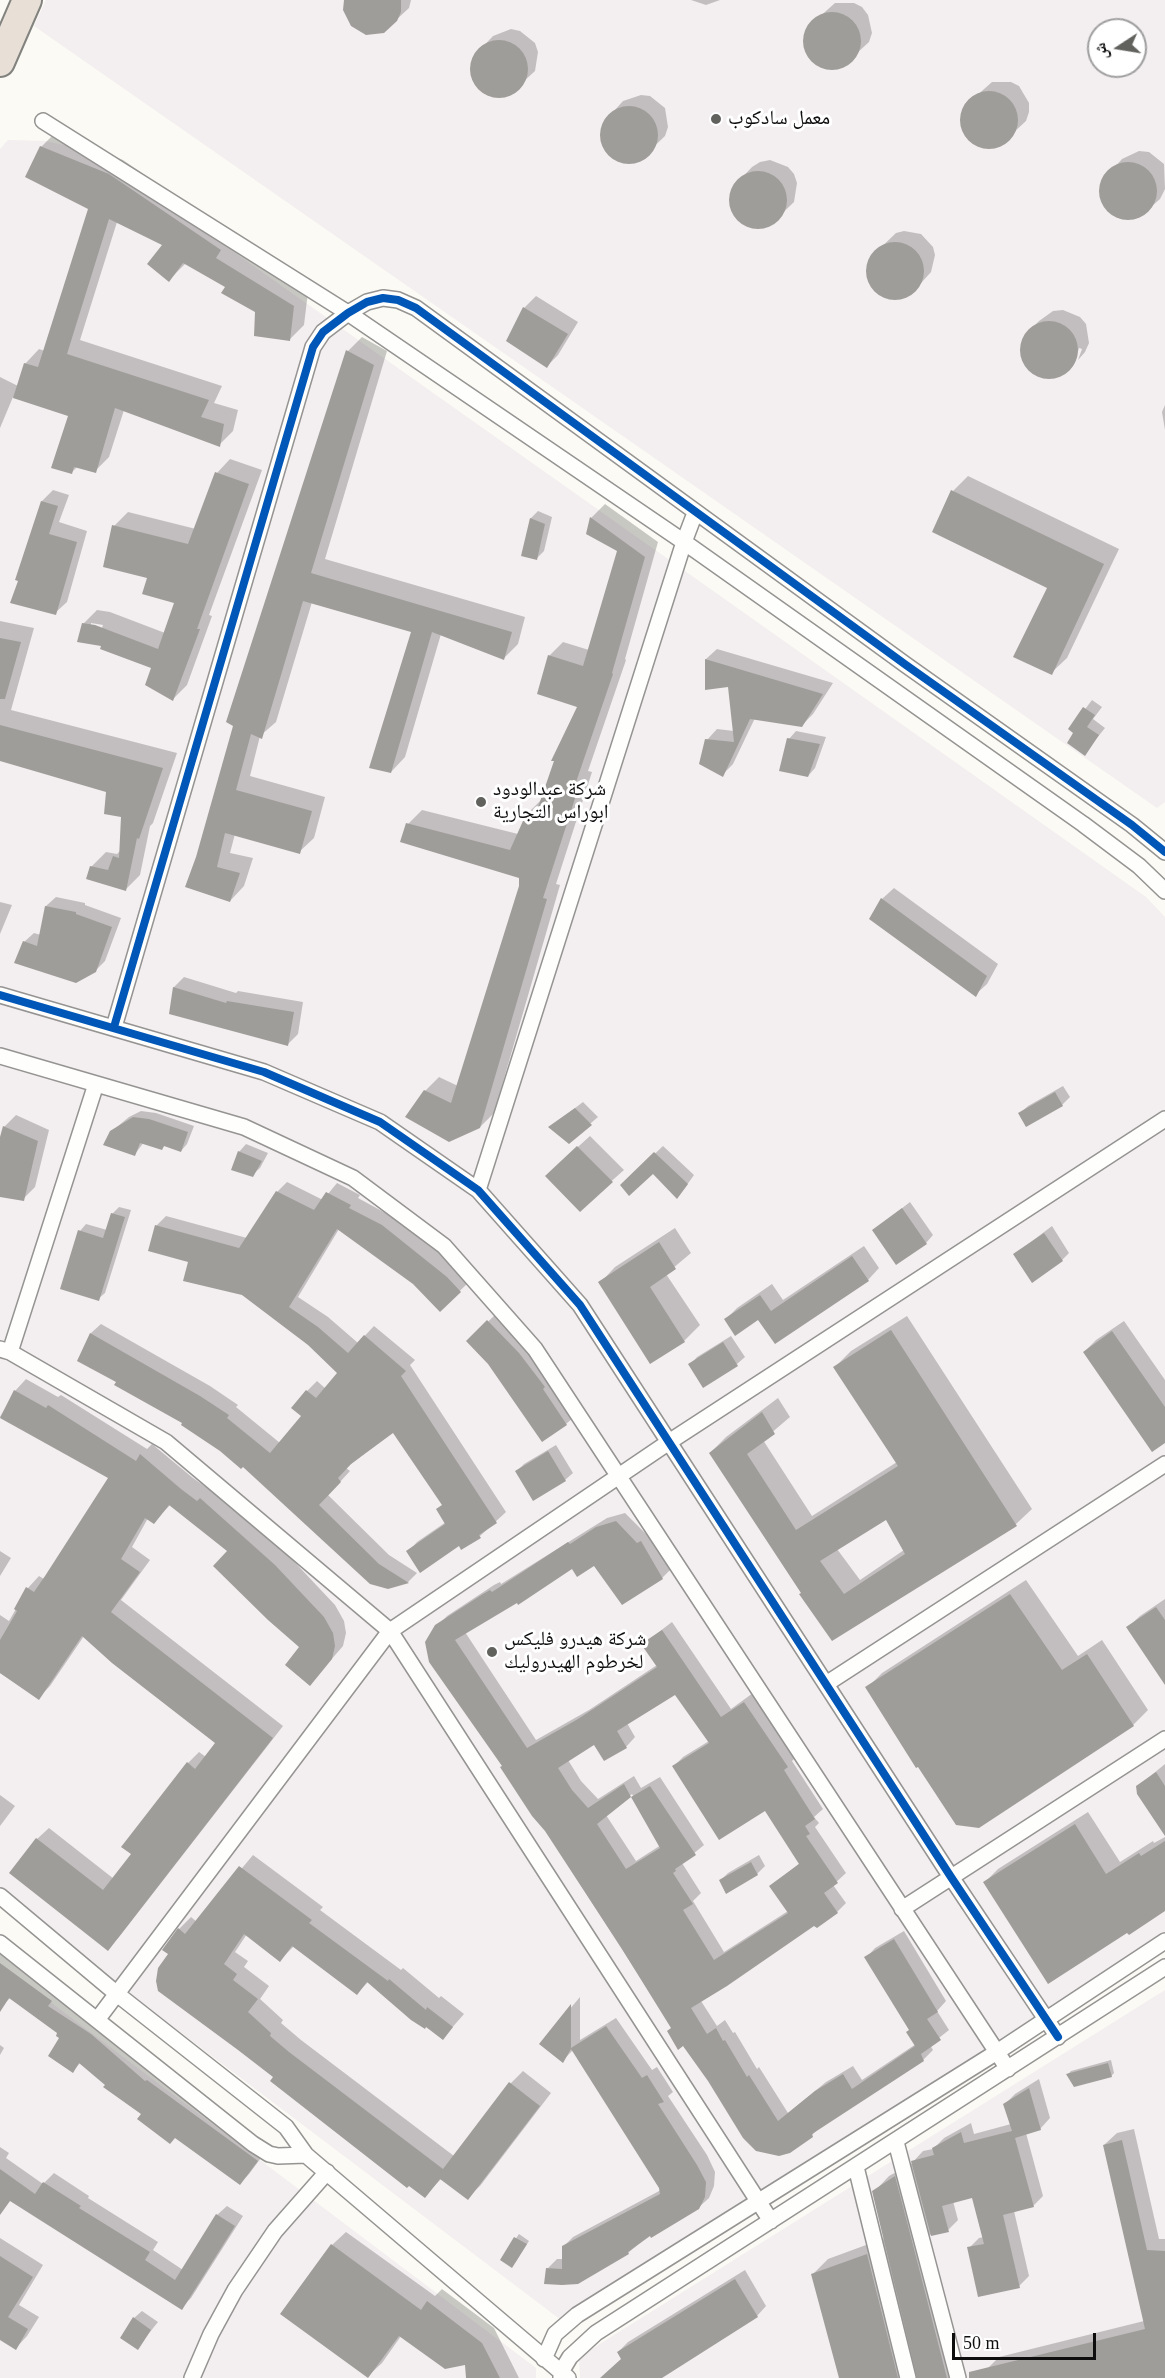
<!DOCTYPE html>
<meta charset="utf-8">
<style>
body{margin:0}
#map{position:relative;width:1165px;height:2378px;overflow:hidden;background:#fbfaf4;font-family:"Times New Roman","Noto Naskh Arabic",serif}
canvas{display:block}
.north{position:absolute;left:1087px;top:18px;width:60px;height:60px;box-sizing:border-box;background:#fff;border:2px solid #9f9f9f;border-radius:50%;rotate:258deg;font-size:16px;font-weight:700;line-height:24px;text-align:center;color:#0e0e0e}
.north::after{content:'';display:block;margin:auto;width:21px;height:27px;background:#61615e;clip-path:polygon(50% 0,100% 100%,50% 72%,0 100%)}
.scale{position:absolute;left:952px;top:2333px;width:144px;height:27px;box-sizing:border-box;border:3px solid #0e0e0e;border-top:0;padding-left:8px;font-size:18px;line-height:21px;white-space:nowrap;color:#0e0e0e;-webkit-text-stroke:4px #fff;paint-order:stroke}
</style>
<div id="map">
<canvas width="1165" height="2378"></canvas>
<div class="north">ش</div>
<div class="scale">50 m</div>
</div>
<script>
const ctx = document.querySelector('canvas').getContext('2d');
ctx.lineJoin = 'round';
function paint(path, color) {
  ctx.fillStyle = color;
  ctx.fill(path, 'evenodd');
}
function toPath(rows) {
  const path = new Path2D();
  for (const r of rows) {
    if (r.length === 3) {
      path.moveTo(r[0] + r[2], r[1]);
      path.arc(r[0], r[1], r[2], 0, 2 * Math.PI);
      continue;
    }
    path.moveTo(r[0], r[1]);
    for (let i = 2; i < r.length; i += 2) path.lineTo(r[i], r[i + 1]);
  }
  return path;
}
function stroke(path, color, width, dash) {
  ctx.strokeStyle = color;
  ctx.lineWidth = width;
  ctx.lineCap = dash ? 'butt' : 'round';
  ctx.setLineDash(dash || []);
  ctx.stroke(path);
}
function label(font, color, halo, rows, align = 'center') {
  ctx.font = font + ' "Times New Roman","Noto Naskh Arabic",serif';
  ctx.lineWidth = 6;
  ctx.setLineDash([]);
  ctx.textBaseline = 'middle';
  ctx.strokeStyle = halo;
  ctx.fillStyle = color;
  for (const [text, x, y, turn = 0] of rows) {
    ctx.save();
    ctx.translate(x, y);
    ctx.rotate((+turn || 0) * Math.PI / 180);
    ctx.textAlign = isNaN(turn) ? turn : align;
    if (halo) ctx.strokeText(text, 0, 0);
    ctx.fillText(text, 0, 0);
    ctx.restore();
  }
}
paint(toPath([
 [46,0,1165,0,1165,802,1157,808,34,26],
 [1099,30,1135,30,1135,66,1099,66],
 [8,140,46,141,91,151,1146,897,1165,917,1165,1934,565,2323,0,1896,0,149],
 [0,1964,536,2368,536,2378,0,2378],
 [1165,1990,1165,2378,580,2378,579,2357]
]), '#f3eef0');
paint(toPath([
 [347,0,411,0,409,8,396,20],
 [691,0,720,0,706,5],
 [835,3,854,3,862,7,868,15,872,33,869,42,843,66,826,68,819,65,807,52,805,44,808,27],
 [511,29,520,31,535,43,538,52,535,71,510,94,502,97,485,93,473,80,471,72,475,55,493,36],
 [992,82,1011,82,1019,86,1029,103,1029,112,1026,121,1000,145,983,147,976,144,964,131,962,114,965,106],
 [641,95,650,96,665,108,668,127,665,136,640,160,632,162,615,159,608,153,601,138,605,121,623,101],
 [55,133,123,160,234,236,308,292,304,325,290,339,227,286,186,263,169,280,164,245,117,222,80,340,222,386,214,403,238,410,233,431,219,445,124,410,109,457,95,471,77,467,72,472,70,415,13,397,0,428,0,377,18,386,25,364,39,349,45,351,89,208,41,147],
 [1139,151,1149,152,1164,164,1165,189,1160,199,1141,216,1133,219,1116,216,1104,204,1101,196,1104,179,1122,159],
 [770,160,788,167,794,174,797,183,794,202,769,226,761,228,744,224,737,219,730,203,734,186,752,167,760,162],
 [904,231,921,234,933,247,935,255,931,272,913,292,904,296,886,297,877,292,868,275,871,257,896,233],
 [536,296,578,322,558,355,547,366,508,341,524,308],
 [1063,310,1080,317,1086,324,1089,343,1085,352,1078,360,1082,349,1079,348,1074,364,1067,371,1058,376,1041,376,1034,372,1023,358,1023,341,1027,333,1039,321,1053,311],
 [362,337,387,351,325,559,525,617,518,644,504,658,441,634,405,757,391,772,412,631,312,602,276,722,260,736,250,776,325,797,314,838,299,852,235,834,230,853,253,858,244,886,230,901,197,858,235,725,227,721,348,351],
 [1165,405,1165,430,1162,412],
 [230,459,262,470,209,615,212,616,187,685,173,699,153,667,103,645,83,624,97,610,110,612,165,633,176,602,148,577,114,526,128,512,196,529,217,473],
 [91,623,103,625,102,628,91,626],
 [968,476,1119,549,1067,658,1051,673,1049,587,953,491],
 [53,490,69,495,59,522,87,531,67,602,55,613,42,501],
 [605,504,658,542,625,659,626,660,588,771,592,772,556,884,560,885,494,1113,480,1127,425,1091,439,1077,458,1086,520,886,521,877,408,824,422,810,518,834,528,813,542,799,579,706,549,656,563,642,589,650,619,550,591,518],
 [538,511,552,517,544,551,537,558,523,555,531,518],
 [0,621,34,628,11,710,177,753,153,823,150,826,140,875,126,889,91,867,106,852,117,854,121,850,123,816,107,791,0,759],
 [717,649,833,683,813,714,802,725,755,718,733,764,722,775,707,740,717,729,734,731,729,686,707,688,706,659],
 [1092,700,1102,707,1093,719,1105,728,1084,754,1075,733,1070,729],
 [796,731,826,737,815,768,808,776,789,739],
 [894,888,998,964,987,984,975,995,882,899],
 [56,897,85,903,85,905,121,918,105,961,95,971,24,942,34,933,41,935,46,906],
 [0,902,12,905,0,934],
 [184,977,236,993,238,991,303,1002,298,1034,288,1044,171,1013,174,987],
 [1063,1086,1070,1097,1062,1105,1020,1113,1028,1106],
 [583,1102,598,1117,569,1142,550,1127],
 [141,1111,156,1113,194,1126,187,1144,181,1151,165,1145,162,1148,144,1142,135,1154,112,1131,129,1117],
 [16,1115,49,1130,35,1187,23,1199,0,1196,0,1142,4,1127],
 [590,1136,624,1170,580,1209,559,1164],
 [246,1144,268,1153,260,1168,252,1175,239,1152],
 [663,1146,694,1175,684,1189,653,1172,622,1185],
 [287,1182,323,1200,337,1183,360,1195,358,1198,391,1216,457,1267,470,1281,440,1310,414,1283,339,1229,298,1297,328,1317,358,1343,374,1326,415,1360,410,1365,506,1512,480,1536,459,1544,408,1552,417,1542,446,1522,443,1504,393,1431,346,1468,350,1471,328,1495,389,1555,417,1573,408,1582,388,1588,371,1583,243,1465,184,1423,118,1381,79,1361,91,1333,101,1324,210,1386,238,1405,236,1407,280,1443,303,1416,307,1391,317,1381,326,1389,339,1373,309,1344,243,1294,190,1261,156,1226,166,1216,247,1238,277,1192],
 [910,1202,933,1235,926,1243,874,1230],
 [119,1207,131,1210,105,1293,98,1299,80,1231,86,1224,107,1230,112,1214],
 [1052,1226,1069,1253,1062,1260,1015,1254],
 [675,1228,691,1253,666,1274,700,1325,684,1341,651,1362,600,1283,615,1267],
 [864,1246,879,1268,868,1280,759,1318,725,1320,737,1308,772,1284,783,1300],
 [495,1315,526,1346,573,1418,566,1424,489,1363,468,1341],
 [907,1316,1032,1509,1016,1524,833,1639,710,1453,726,1437,778,1398,790,1417,763,1440,812,1516,897,1462,835,1367,851,1351],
 [886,1518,904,1550,860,1580,837,1549],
 [1124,1321,1165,1380,1165,1441,1084,1352,1096,1340],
 [731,1336,745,1357,737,1364,704,1386,690,1365,697,1357],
 [26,1379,58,1397,61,1395,147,1449,152,1444,193,1478,210,1490,212,1488,287,1554,335,1605,344,1621,346,1633,343,1646,310,1684,301,1647,229,1551,171,1504,154,1522,148,1518,132,1547,150,1560,121,1600,283,1726,119,1937,107,1949,37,1839,49,1828,114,1879,133,1854,188,1763,199,1752,206,1757,217,1742,84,1636,50,1686,38,1698,0,1673,0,1615,9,1621,28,1588,39,1576,44,1579,110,1478,0,1417,15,1391],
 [556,1445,573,1473,565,1480,517,1471,524,1464],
 [625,1513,647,1535,651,1532,671,1569,662,1578,594,1564,572,1567,465,1632,536,1740,589,1710,657,1665,643,1644,672,1622,731,1709,753,1693,796,1757,792,1761,823,1809,814,1817,819,1823,815,1827,846,1873,833,1885,846,1903,837,1912,814,1924,701,2001,717,2026,725,2020,733,2033,735,2032,757,2069,759,2067,788,2113,826,2082,853,2066,862,2080,916,2044,911,2030,866,1958,875,1948,904,1931,946,2001,937,2011,949,2030,930,2045,933,2050,923,2060,821,2126,812,2135,789,2152,709,2080,672,2027,504,1766,437,1626,447,1616,494,1585,500,1582,501,1584,607,1518],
 [676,1693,709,1741,683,1757,674,1766,765,1809,800,1863,771,1886,788,1911,724,1952,693,1901,701,1893,682,1863,704,1845,660,1777,641,1788,634,1776,598,1799,581,1781,568,1760,595,1743,626,1747,635,1737,627,1723],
 [632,1794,661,1845,636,1861,606,1815],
 [0,1551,11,1558,0,1576],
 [1026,1580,1078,1656,1102,1640,1148,1710,1133,1725,867,1688,882,1673],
 [1165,1599,1165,1683,1128,1627,1140,1616],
 [1165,1764,1165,1833,1137,1787],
 [0,1795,15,1806,0,1826],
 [1088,1812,1120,1862,1153,1841,1154,1843,1165,1837,1165,1910,985,1882,998,1869],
 [253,1855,323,1907,320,1910,401,1970,403,1968,439,1998,441,1996,464,2014,443,2038,368,1982,357,1993,294,1946,280,1960,247,1934,235,1952,248,1961,244,1967,269,1986,260,1999,283,2020,281,2023,301,2040,454,2156,511,2083,523,2071,551,2093,480,2186,467,2198,442,2178,425,2196,275,2077,170,1954,179,1929,191,1917,197,1922],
 [759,1855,765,1866,757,1874,727,1892,720,1881,728,1873],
 [0,1945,266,2151,249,2174,240,2183,143,2114,81,2062,73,2071,59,2033,11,1997,3,2005,0,2002],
 [580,1997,580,2040,616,2018,652,2070,657,2067,673,2092,668,2096,707,2155,715,2172,714,2186,709,2198,698,2208,650,2234,628,2253,577,2283,548,2268,557,2259,563,2259,563,2247,573,2237,661,2190,573,2050,562,2061,541,2043],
 [0,2045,4,2048,0,2055],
 [1111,2060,1114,2073,1111,2076,1068,2074,1071,2071],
 [1039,2079,1050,2118,1040,2129,1026,2133,1043,2196,1033,2206,1014,2211,1029,2276,1019,2286,969,2248,979,2238,984,2237,973,2196,953,2201,958,2220,948,2230,929,2235,966,2378,840,2378,813,2274,828,2259,885,2238,874,2192,889,2176,911,2164,923,2151,933,2149,944,2138,971,2123,974,2134,1011,2124,1005,2104,1015,2094],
 [1134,2129,1159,2239,1165,2239,1165,2378,989,2378,987,2369,999,2357,1144,2321,1104,2145,1117,2133],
 [0,2147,9,2153,6,2158,43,2184,54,2173,89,2196,88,2198,158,2242,153,2250,183,2270,217,2215,227,2206,243,2216,191,2298,181,2308,10,2200,0,2198],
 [346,2232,435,2296,442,2289,494,2328,519,2378,467,2378,467,2363,401,2336,382,2363,368,2376,332,2245],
 [519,2234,529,2241,515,2263,502,2259],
 [0,2238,43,2265,19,2305,39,2317,27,2336,16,2348,0,2338],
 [745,2270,766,2306,757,2316,660,2378,602,2378,623,2359,618,2352,628,2342],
 [142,2311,158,2322,137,2348,134,2318]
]), '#0003');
paint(toPath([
 [344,0,401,0,401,12,397,21,384,33,366,35,351,26,343,10],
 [832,41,29],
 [499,69,29],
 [989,120,29],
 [629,135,29],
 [40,146,109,174,221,250,216,258,294,306,290,341,254,336,255,312,221,293,225,287,183,263,169,282,147,264,162,245,109,219,67,354,209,400,201,417,224,424,220,447,115,408,96,473,74,467,72,474,51,468,68,416,13,398,24,363,38,367,88,209,25,177],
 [1128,191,29],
 [758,200,29],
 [895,271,29],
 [523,307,568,334,547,368,506,341],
 [1049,350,29],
 [346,350,374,365,311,573,512,632,504,660,432,632,391,773,369,768,411,632,303,601,262,739,251,734,236,790,312,811,300,854,225,833,217,867,240,873,230,902,185,887,196,857,233,726,226,722],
 [215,472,249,484,197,629,200,629,173,701,145,685,151,668,100,649,101,646,77,642,82,623,95,625,158,649,174,603,142,594,147,578,103,567,112,525,188,544],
 [951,490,1104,564,1052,675,1013,657,1047,588,932,532],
 [41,501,58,506,49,534,77,542,56,615,10,603,18,581,15,580],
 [590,517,645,557,612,673,613,674,575,785,579,786,543,898,547,899,480,1128,449,1142,405,1117,424,1090,451,1103,519,886,519,878,400,842,406,823,510,850,527,812,535,816,554,761,551,761,577,707,537,694,548,655,583,666,617,551,586,534],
 [530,518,545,524,537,560,521,556],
 [0,638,21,642,5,699,0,699],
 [705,659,823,694,802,727,750,719,723,777,699,764,705,739,734,742,728,687,705,690],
 [1083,707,1095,715,1087,727,1099,735,1085,756,1067,743,1073,733,1068,729],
 [0,725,163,768,139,839,137,838,126,891,86,879,90,866,108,870,113,856,119,858,121,817,104,814,106,792,0,761],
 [787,738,820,744,808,777,779,771],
 [881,898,987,976,976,997,869,919],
 [45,906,76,912,76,914,112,927,96,972,76,983,14,963,23,941,37,946],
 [173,987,226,1003,227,1001,294,1012,288,1046,169,1014],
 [1055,1092,1063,1106,1026,1127,1018,1113],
 [575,1108,592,1125,569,1144,548,1127],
 [133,1117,149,1119,188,1132,181,1152,164,1146,162,1150,140,1143,135,1156,103,1145,110,1131],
 [3,1126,38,1141,24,1201,0,1197,0,1137],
 [577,1146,613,1182,580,1212,545,1176],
 [238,1151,262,1161,253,1177,231,1170],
 [654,1152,688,1184,677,1199,653,1174,629,1196,620,1185],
 [276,1191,314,1210,326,1192,351,1205,349,1208,382,1225,447,1277,461,1292,440,1312,413,1284,337,1229,289,1307,318,1327,348,1353,364,1335,406,1371,401,1376,497,1523,479,1535,481,1538,461,1550,459,1546,420,1573,406,1551,445,1524,436,1509,442,1505,393,1433,351,1464,338,1478,341,1482,319,1505,379,1564,409,1583,388,1589,370,1584,243,1467,241,1469,220,1451,181,1425,182,1423,114,1385,116,1382,77,1361,90,1333,200,1396,229,1415,227,1418,270,1453,301,1416,291,1408,306,1390,316,1398,337,1373,308,1345,242,1295,183,1281,188,1262,148,1251,155,1225,239,1248],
 [902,1208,927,1244,896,1265,872,1230],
 [111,1213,125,1217,99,1301,60,1289,78,1230,103,1238],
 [1044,1233,1063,1261,1032,1283,1013,1254],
 [659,1242,676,1269,650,1287,685,1342,650,1364,598,1282],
 [852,1256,869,1281,775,1344,758,1320,735,1336,724,1319,760,1295,771,1311],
 [487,1320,519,1353,545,1387,543,1389,567,1425,542,1442,488,1364,466,1341],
 [891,1330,1017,1526,832,1641,799,1594,801,1593,709,1453,762,1412,775,1434,747,1454,796,1530,898,1466,833,1367],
 [886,1520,905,1554,844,1594,820,1561],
 [1112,1331,1165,1407,1165,1443,1152,1452,1083,1352],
 [723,1342,738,1366,703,1388,688,1364],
 [14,1390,46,1408,48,1405,136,1461,140,1454,181,1489,197,1501,200,1498,275,1565,324,1617,333,1633,335,1646,332,1659,310,1686,285,1665,299,1647,268,1620,213,1566,227,1551,169,1505,154,1524,145,1518,121,1559,140,1572,111,1612,273,1738,108,1951,9,1873,36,1838,103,1890,131,1854,121,1847,187,1762,195,1769,215,1743,112,1663,82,1636,39,1700,0,1673,0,1640,17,1611,14,1609,26,1587,34,1592,45,1576,108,1478,0,1418],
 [548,1451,566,1481,533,1501,515,1471],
 [616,1521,637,1543,641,1541,663,1579,622,1605,594,1566,577,1577,572,1569,518,1605,517,1603,455,1640,527,1748,578,1719,657,1667,641,1644,662,1630,721,1717,744,1702,788,1767,784,1770,815,1819,805,1826,810,1834,806,1836,838,1883,824,1893,838,1913,817,1928,814,1926,727,1986,691,2008,707,2034,716,2028,723,2041,725,2040,747,2077,749,2075,778,2121,815,2091,843,2074,852,2089,915,2046,906,2032,909,2030,864,1957,894,1939,938,2012,927,2019,941,2040,921,2054,924,2061,812,2134,813,2137,790,2153,779,2156,756,2151,743,2138,708,2081,683,2046,678,2050,667,2031,671,2028,622,1949,545,1831,532,1816,500,1767,502,1766,429,1662,425,1642,435,1625,483,1594,490,1590,492,1592,568,1542,570,1544,596,1527],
 [675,1695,709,1743,672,1766,719,1840,765,1811,799,1864,769,1886,788,1913,714,1960,683,1910,693,1904,673,1873,676,1871,675,1869,696,1855,650,1786,631,1797,624,1784,588,1808,572,1790,558,1768,594,1745,604,1761,627,1748,617,1731],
 [631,1797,660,1848,626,1869,597,1824],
 [1010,1594,1062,1670,1087,1654,1134,1726,979,1828,956,1825,918,1767,916,1768,865,1687],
 [1156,1607,1165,1620,1165,1685,1126,1627],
 [1156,1772,1165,1786,1165,1836,1137,1794,1136,1786],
 [1075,1824,1106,1874,1139,1853,1141,1856,1165,1841,1165,1911,1129,1935,1127,1933,1048,1984,983,1882],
 [751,1862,758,1875,726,1894,719,1880],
 [239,1866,312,1920,309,1923,388,1981,389,1979,426,2010,427,2007,453,2027,443,2040,426,2027,425,2029,411,2020,367,1982,357,1995,292,1946,280,1962,244,1934,224,1964,237,1974,233,1980,258,1999,248,2012,271,2033,270,2036,289,2052,443,2169,509,2082,540,2106,468,2200,440,2179,425,2198,409,2186,407,2188,270,2081,273,2077,238,2050,158,1991,156,1981,158,1968,168,1954,162,1950,178,1928,185,1934],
 [0,1963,52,2001,48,2006,91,2034,145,2081,147,2080,258,2161,240,2185,175,2138,170,2144,137,2119,141,2114,103,2087,105,2085,79,2063,73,2073,48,2056,59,2038,56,2036,57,2033,9,1998,0,2012],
 [571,2004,571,2048,606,2026,642,2078,647,2075,664,2102,658,2104,697,2165,706,2182,705,2197,699,2209,651,2238,650,2236,628,2252,629,2254,578,2284,562,2285,544,2284,546,2268,562,2269,562,2246,660,2194,659,2188,571,2049,563,2063,539,2044],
 [1108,2063,1112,2077,1074,2087,1066,2074],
 [1029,2088,1041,2130,1015,2138,1034,2207,1003,2215,1020,2288,978,2297,967,2247,984,2244,972,2198,942,2206,949,2232,931,2236,911,2161,934,2155,932,2148,961,2132,964,2143,1012,2131,1003,2104],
 [1122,2140,1147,2250,1165,2251,1165,2378,969,2378,969,2372,1145,2329,1103,2145],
 [0,2169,35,2194,43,2182,81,2206,79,2208,150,2252,145,2260,175,2280,216,2214,235,2226,182,2310,10,2201,0,2215],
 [895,2176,912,2241,947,2378,917,2378,872,2191],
 [514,2237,527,2244,512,2268,500,2260],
 [331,2244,421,2310,427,2301,482,2343,500,2378,466,2378,465,2365,445,2369,399,2336,368,2378,280,2314],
 [867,2254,898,2378,839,2378,811,2274],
 [0,2256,33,2277,8,2317,28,2329,16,2350,0,2340],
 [735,2279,758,2317,662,2378,600,2378,621,2359,617,2352],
 [133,2317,151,2330,138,2350,120,2338]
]), '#9f9d99');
const street = toPath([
 [43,121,348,313,684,542,1083,824,1139,866,1165,891],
 [0,995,264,1072,380,1122,478,1190,580,1305,951,1877,1058,2037],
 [114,1027,313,347,323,332,348,313,367,302,383,298,398,300,416,308,906,665,1132,825,1165,852],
 [0,1056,244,1127,353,1178,444,1246,535,1349,1008,2069],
 [478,1190,684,542,695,513],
 [0,1349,10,1352,166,1442,390,1631,771,2221],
 [10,1352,96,1084],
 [826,1684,1165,1464],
 [0,1896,117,1994,286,2127,306,2155,561,2372,561,2378],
 [902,1909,1165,1739],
 [0,1943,253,2144,269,2154,278,2156,306,2155],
 [97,2020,390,1631,669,1442,1165,1119],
 [896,2142,958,2378],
 [856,2167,908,2378],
 [544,2359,555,2334,577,2315,997,2052,1165,1941],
 [192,2378,211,2334,235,2290,275,2231,327,2172],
 [568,2378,561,2372,570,2357,596,2333,1165,1967]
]);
const highway = toPath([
 [0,62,27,0]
]);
stroke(street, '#959492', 18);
stroke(highway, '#82827f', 32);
stroke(street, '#fefefd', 15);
stroke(highway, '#e8e0d7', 28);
stroke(toPath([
 [0,995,264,1072,380,1122,478,1190,580,1305,951,1877,1058,2037],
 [114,1027,313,347,323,332,348,313,367,302,383,298,398,300,416,308,906,665,1132,825,1165,852]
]), '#0057b8', 8);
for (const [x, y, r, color] of [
 [716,119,6,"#61615e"],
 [481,802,6,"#61615e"],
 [492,1652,6,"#61615e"]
]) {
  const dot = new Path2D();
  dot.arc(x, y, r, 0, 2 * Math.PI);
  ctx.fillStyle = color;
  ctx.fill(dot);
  stroke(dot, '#fff', 2);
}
label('20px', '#0e0e0e', '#fff', [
 ["معمل سادكوب",728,119],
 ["شركة عبدالودود",493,790],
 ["ابوراس التجارية",493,813],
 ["شركة هيدرو فليكس",504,1640],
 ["لخرطوم الهيدروليك",504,1663]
], 'left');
</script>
